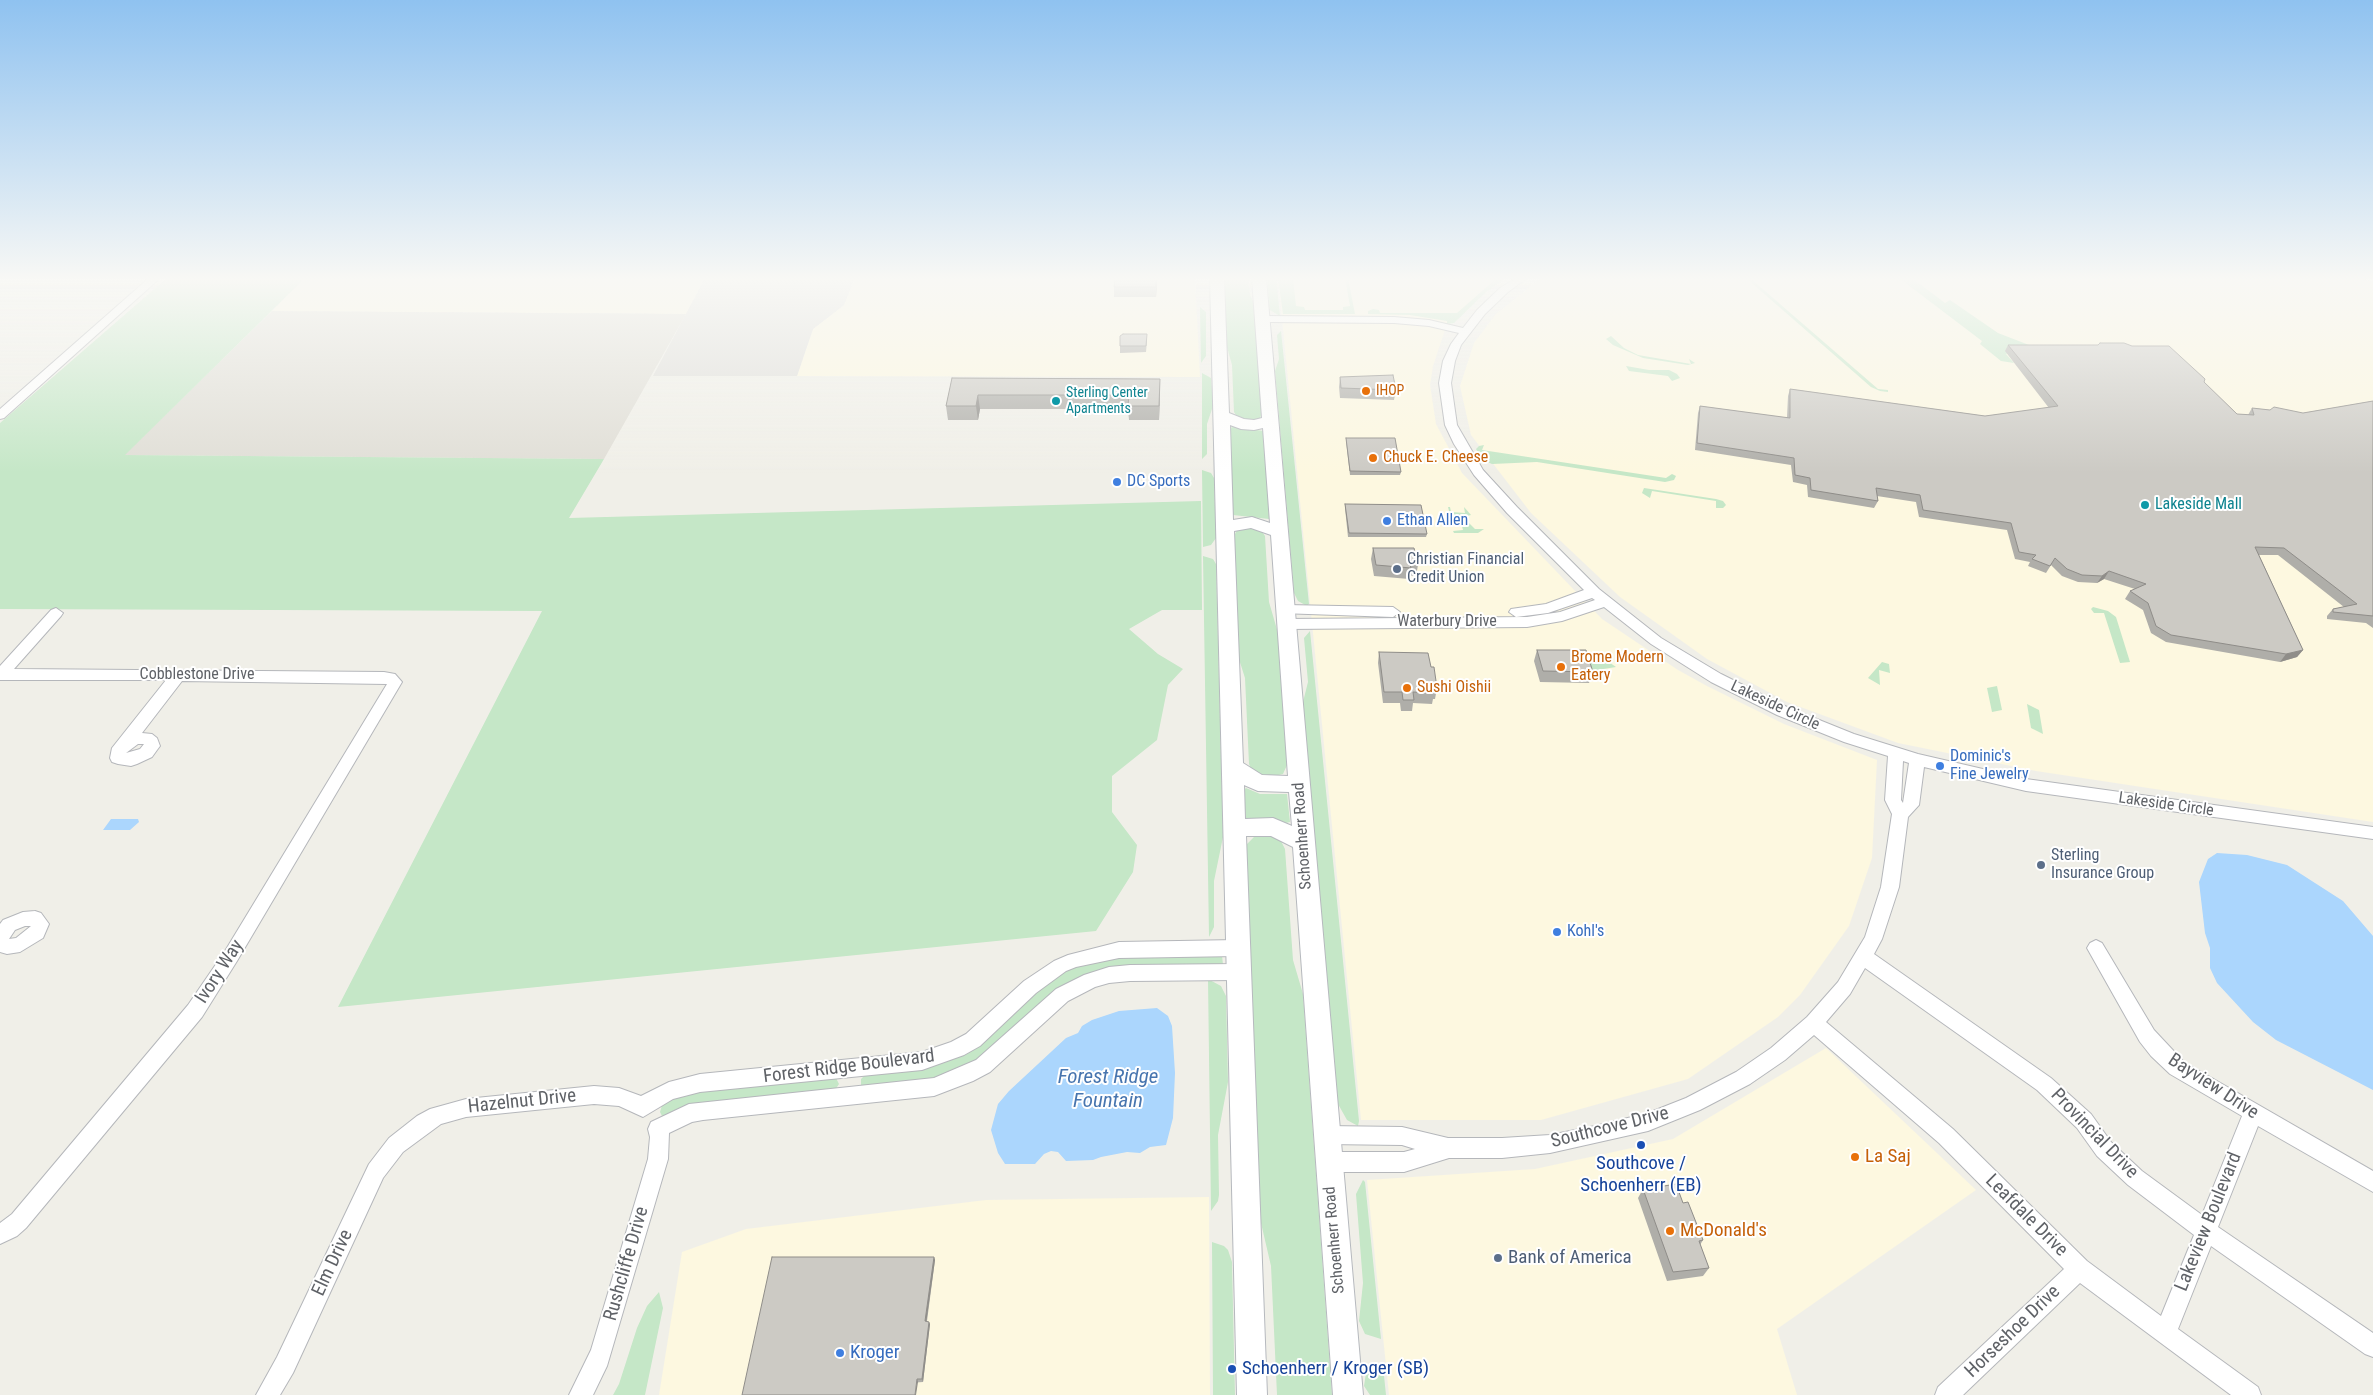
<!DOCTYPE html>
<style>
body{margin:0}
canvas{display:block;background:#f0efe8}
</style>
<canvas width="2373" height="1395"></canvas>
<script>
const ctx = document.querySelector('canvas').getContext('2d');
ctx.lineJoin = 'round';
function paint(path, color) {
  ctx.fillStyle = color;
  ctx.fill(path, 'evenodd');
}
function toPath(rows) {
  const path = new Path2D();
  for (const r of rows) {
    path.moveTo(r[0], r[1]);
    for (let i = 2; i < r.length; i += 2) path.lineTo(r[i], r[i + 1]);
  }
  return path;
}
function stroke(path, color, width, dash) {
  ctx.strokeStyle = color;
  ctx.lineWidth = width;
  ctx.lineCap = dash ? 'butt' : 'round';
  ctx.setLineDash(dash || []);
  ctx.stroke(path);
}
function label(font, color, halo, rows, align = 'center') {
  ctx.font = font + ' "Roboto Condensed",sans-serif';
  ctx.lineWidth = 4;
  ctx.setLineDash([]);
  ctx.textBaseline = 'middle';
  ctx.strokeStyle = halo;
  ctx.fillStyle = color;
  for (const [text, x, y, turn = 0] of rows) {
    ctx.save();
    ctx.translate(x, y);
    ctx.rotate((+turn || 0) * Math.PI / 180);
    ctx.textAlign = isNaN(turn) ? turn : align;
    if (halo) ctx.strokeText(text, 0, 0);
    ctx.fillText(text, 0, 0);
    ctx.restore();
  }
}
paint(toPath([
 [304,278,705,278,686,314,272,311],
 [855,278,1195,278,1200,377,797,376,813,329,844,305],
 [1278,278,1504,278,1448,321,1433,366,1430,385,1436,424,1462,473,1602,619,1678,670,1707,686,1784,724,1877,760,1872,858,1849,926,1800,995,1778,1017,1688,1079,1541,1120,1361,1120],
 [1541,278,2359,278,2373,282,2373,822,2036,771,1898,743,1787,702,1707,659,1620,597,1531,513,1471,435,1460,386,1474,343,1496,314],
 [1826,1048,1976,1190,1777,1329,1797,1395,1389,1395,1367,1180,1535,1169,1673,1139],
 [1209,1197,1210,1395,659,1395,682,1252,746,1229,986,1200]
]), '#fdf8e0');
paint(toPath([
 [705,278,855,278,844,305,813,329,797,376,653,376]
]), '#dfdeda');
paint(toPath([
 [272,311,686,314,604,459,124,455]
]), '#e0ded6');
paint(toPath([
 [167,278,305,278,125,455,604,459,569,518,1201,501,1202,610,1162,610,1129,629,1158,654,1183,669,1168,685,1157,740,1112,776,1112,812,1137,845,1133,872,1096,931,338,1007,542,611,0,609,0,423],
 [1224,278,1248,278,1250,295,1255,306,1262,413,1260,418,1253,421,1237,417,1234,412,1232,365,1227,347],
 [1267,278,1276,278,1280,316,1270,310],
 [1278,278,1293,278,1296,306,1304,307,1305,310,1343,310,1343,307,1350,306,1345,278,1348,278,1355,314,1283,314],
 [1497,278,1506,278,1486,292,1454,323,1447,324,1447,321,1410,315,1368,314,1368,311,1373,309,1379,310,1380,313,1457,313],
 [1746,278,1750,278,1878,389,1888,390,1888,392,1880,391,1871,387],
 [1899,278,1912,278,1945,303,1950,300,1998,333,2029,345,2006,354,2014,363,2001,361,1980,344,1982,341],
 [1200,307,1206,312,1206,356,1201,363],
 [1281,331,1309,604,1307,606,1298,601,1294,593,1275,371,1279,359,1277,335],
 [1611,336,1624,348,1638,355,1691,364,1689,359,1695,363,1688,365,1643,358,1613,345,1606,339],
 [1626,366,1649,370,1669,370,1677,374,1680,378,1672,381,1668,376,1629,371],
 [1202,373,1211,378,1213,406,1207,424,1207,454,1202,459],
 [1233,427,1264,431,1269,519,1233,515,1230,428],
 [1484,445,1482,450,1666,478,1672,474,1676,476,1674,480,1665,482,1537,462,1492,464,1483,460,1476,449,1479,446],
 [1202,470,1211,473,1214,478,1216,538,1211,545,1203,547],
 [1644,488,1716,499,1723,501,1726,505,1723,508,1716,508,1716,501,1652,491,1650,498,1642,493],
 [1448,507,1450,507,1451,512,1465,513,1464,507,1471,515,1463,517,1475,529,1484,529,1478,533,1454,533,1453,531,1463,530,1459,515,1450,515],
 [1246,527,1261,530,1265,536,1269,602,1278,633,1287,765,1283,774,1266,778,1251,769,1249,764,1245,678,1238,656,1234,536,1237,530],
 [1203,556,1213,559,1216,564,1223,837,1214,881,1214,927,1209,937],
 [2093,607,2108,611,2116,617,2130,662,2120,663,2104,613,2094,613,2091,609],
 [1310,631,1359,1121,1358,1126,1347,1120,1338,1104,1303,702,1308,682,1304,638],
 [1603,658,1616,667,1591,671,1589,660],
 [1882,662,1889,664,1890,673,1879,670,1880,685,1868,678],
 [1997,686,2002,710,1992,712,1987,688],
 [2027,704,2039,710,2043,734,2031,728],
 [1246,788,1260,794,1287,794,1290,822,1286,823,1272,818,1246,818,1243,791],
 [1268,834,1280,839,1285,849,1293,960,1303,994,1332,1395,1277,1395,1271,1266,1261,1223,1246,850,1247,844,1254,837],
 [1115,955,1222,955,1223,965,1112,969,981,1059,942,1078,862,1087,861,1085,861,1079,866,1074,925,1067,1063,971],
 [1208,979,1221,986,1226,996,1228,1082,1218,1135,1219,1195,1218,1201,1211,1211],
 [836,1078,839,1084,835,1090,667,1115,662,1116,660,1112,663,1102,695,1091],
 [1363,1180,1365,1182,1381,1339,1365,1334,1359,1321,1363,1283,1356,1194],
 [1212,1242,1224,1246,1228,1250,1232,1262,1235,1395,1213,1395],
 [659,1292,663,1308,645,1395,613,1395,619,1384,637,1328,647,1306],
 [1375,1366,1383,1366,1386,1395,1370,1395,1364,1386,1366,1373,1369,1368]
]), '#c5e7c7');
paint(toPath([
 [111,819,138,819,139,822,130,830,103,830],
 [2217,853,2247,855,2287,865,2343,901,2373,936,2373,1090,2276,1040,2253,1022,2217,983,2210,968,2210,948,2205,933,2199,882,2208,859],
 [1157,1008,1168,1016,1172,1026,1175,1073,1173,1118,1166,1145,1150,1147,1140,1153,1127,1152,1101,1157,1093,1160,1066,1161,1058,1152,1051,1151,1044,1154,1035,1164,1005,1164,998,1153,991,1130,998,1104,1009,1091,1066,1038,1078,1033,1082,1026,1092,1020,1119,1011]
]), '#abd6fd');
const street = toPath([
 [149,278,160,278,4,418,0,419,0,409,149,278],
 [1516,278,1527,278,1508,292,1485,314,1461,345,1455,361,1451,383,1457,425,1483,470,1517,507,1599,589,1661,638,1721,674,1787,707,1854,734,1918,754,2026,779,2373,827,2373,839,2026,791,1924,767,1919,805,1908,817,1899,887,1882,939,1874,954,2051,1078,2091,1114,2111,1142,2142,1171,2202,1215,2242,1116,2170,1074,2151,1056,2140,1042,2087,948,2090,943,2096,940,2102,943,2154,1030,2184,1062,2373,1171,2373,1192,2258,1126,2218,1227,2373,1333,2373,1357,2365,1354,2211,1246,2178,1329,2258,1387,2261,1395,2231,1395,2080,1283,1963,1395,1935,1395,1938,1387,2064,1269,1939,1143,1814,1035,1785,1060,1750,1084,1700,1110,1648,1131,1550,1153,1502,1158,1449,1158,1404,1172,1329,1172,1322,1169,1319,1162,1322,1155,1329,1152,1404,1152,1415,1149,1402,1145,1326,1144,1319,1142,1316,1135,1319,1128,1326,1126,1402,1127,1448,1138,1502,1138,1550,1135,1595,1126,1648,1113,1686,1098,1736,1072,1771,1048,1807,1017,1838,982,1865,937,1881,887,1892,814,1885,800,1888,756,1844,742,1777,715,1711,682,1651,644,1604,607,1562,621,1527,627,1287,629,1280,624,1287,619,1527,617,1560,612,1595,600,1592,598,1548,613,1516,617,1509,612,1511,609,1546,604,1584,590,1507,513,1474,475,1454,444,1445,425,1439,383,1443,361,1451,344,1459,333,1429,326,1394,323,1263,322,1258,319,1263,316,1394,317,1429,320,1463,328,1477,310,1500,288,1516,278],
 [1903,761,1909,763,1903,803,1901,800,1903,761],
 [1865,968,2037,1090,2077,1128,2097,1156,2128,1185,2194,1235,2161,1316,2087,1261,1953,1129,1826,1022,1850,994,1865,968],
 [1285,605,1393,607,1400,612,1393,617,1280,613,1278,610,1285,605],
 [56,608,63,613,61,616,14,669,384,672,395,674,402,682,237,961,202,1017,26,1228,17,1236,0,1244,0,1223,12,1214,188,1005,225,951,387,684,182,681,142,733,152,734,157,738,160,746,157,750,152,757,137,764,131,766,118,764,112,762,110,758,112,748,166,680,0,680,0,666,51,610,56,608],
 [138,744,144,744,140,749,126,753,138,744],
 [35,911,41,913,49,924,43,938,20,952,7,954,0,952,0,924,3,920,23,912,35,911],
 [25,926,31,926,16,938,9,939,15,930,25,926],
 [1238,940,1244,943,1247,948,1244,953,1238,956,1119,958,1076,967,1066,971,1036,993,980,1046,964,1055,922,1070,700,1092,673,1099,643,1117,619,1106,594,1104,466,1117,441,1124,403,1152,383,1178,293,1373,280,1395,256,1395,277,1357,369,1164,389,1138,417,1116,430,1109,466,1099,594,1086,619,1088,641,1096,669,1082,700,1074,922,1052,951,1042,966,1034,1024,981,1054,961,1068,955,1119,942,1238,940],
 [1238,964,1244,967,1247,972,1244,977,1238,980,1130,981,1109,983,1095,987,1068,1001,990,1072,973,1081,934,1096,703,1120,692,1122,669,1133,668,1159,607,1366,593,1395,569,1395,591,1350,648,1159,650,1137,648,1129,651,1122,689,1104,934,1078,976,1060,1056,989,1084,975,1109,967,1130,965,1238,964]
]);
const secondary = toPath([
 [1210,278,1224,278,1229,413,1244,419,1254,420,1262,418,1252,278,1266,278,1363,1395,1333,1395,1293,847,1271,836,1246,836,1267,1395,1237,1395,1210,278],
 [1230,425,1241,429,1254,430,1263,428,1270,523,1252,517,1233,520,1230,425],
 [1251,528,1271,535,1288,776,1262,775,1243,763,1234,531,1251,528],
 [1244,785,1258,791,1289,792,1292,826,1273,818,1245,819,1244,785]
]);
stroke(street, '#b5b7bb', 2);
stroke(secondary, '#b6b9be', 2);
paint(street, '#fff');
paint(secondary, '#fff');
paint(toPath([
 [1157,285,1156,297,1114,297,1114,287],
 [1120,336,1147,341,1146,352,1120,353],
 [2008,345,2204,382,2237,414,2248,415,2252,408,2270,410,2303,413,2373,401,2373,628,2366,623,2327,619,2327,616,2333,609,2344,607,2278,555,2259,555,2303,650,2297,657,2280,662,2166,642,2151,633,2143,610,2125,599,2130,591,2135,589,2104,579,2097,583,2078,582,2062,576,2051,565,2046,573,2028,566,2030,562,2015,559,2007,530,1919,517,1916,502,1877,496,1878,501,1874,508,1808,497,1807,485,1793,482,1791,465,1695,450,1698,413,1700,406,1787,418,1788,396,1790,389,1985,416,2049,408,2005,351],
 [1340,377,1396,390,1394,400,1340,398,1339,387],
 [952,378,1160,379,1159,420,1129,420,1128,409,980,409,978,420,948,420,946,406],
 [1346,438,1401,472,1400,475,1350,475,1346,441],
 [1345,504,1427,534,1426,537,1348,537,1345,508],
 [1373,548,1418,565,1416,576,1410,576,1409,579,1374,576,1371,559],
 [1537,650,1593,672,1589,683,1540,682,1534,661],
 [1379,652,1431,667,1437,688,1435,699,1433,699,1432,704,1413,703,1412,711,1401,711,1400,703,1383,703,1378,663],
 [1643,1189,1683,1203,1703,1240,1700,1245,1709,1268,1703,1276,1667,1281,1638,1198],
 [934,1257,935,1260,927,1321,930,1324,923,1382,742,1395]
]), '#afaea9');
paint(toPath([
 [1157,278,1157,285,1156,297,1156,287],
 [1160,379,1160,393,1159,420,1159,406],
 [978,395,980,409,978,420,976,406],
 [2109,571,2104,579,2097,583,2102,576],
 [2303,650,2297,657,2280,662,2286,654],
 [934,1257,935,1260,926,1324,925,1321],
 [929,1322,930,1324,923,1382,922,1379],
 [917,1379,918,1382,916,1395,915,1395]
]), '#8f8d89');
const building = toPath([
 [1115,278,1156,278,1156,287,1114,287,1115,278],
 [1123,334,1147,334,1146,346,1120,346,1120,336,1123,334],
 [2100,343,2124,343,2132,346,2169,346,2205,379,2204,382,2237,414,2254,415,2252,408,2270,410,2274,407,2303,413,2373,401,2373,616,2333,612,2333,609,2357,604,2284,548,2255,547,2303,650,2286,654,2171,635,2156,626,2148,603,2130,591,2146,584,2109,571,2102,576,2082,575,2067,569,2055,558,2050,566,2032,559,2036,555,2019,552,2011,523,1923,510,1920,495,1876,488,1878,501,1811,490,1810,478,1795,475,1794,458,1697,443,1700,406,1790,418,1790,389,1985,416,2058,406,2008,345,2098,345,2100,343],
 [1393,375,1396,390,1341,388,1340,377,1393,375],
 [952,378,1160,379,1159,406,1128,406,1129,395,978,395,976,406,946,406,952,378],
 [1346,438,1395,438,1401,472,1350,471,1346,438],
 [1345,504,1421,505,1427,534,1349,533,1345,504],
 [1373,548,1414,548,1418,565,1410,565,1411,568,1376,565,1373,548],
 [1537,650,1586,650,1593,672,1543,671,1537,650],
 [1379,652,1428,653,1431,667,1434,667,1437,688,1433,688,1434,693,1413,692,1414,700,1403,700,1402,692,1384,692,1379,652],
 [1655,1180,1664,1186,1676,1184,1683,1203,1688,1202,1703,1240,1699,1241,1709,1268,1673,1272,1643,1189,1650,1188,1655,1180],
 [772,1257,934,1257,925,1321,929,1322,922,1379,917,1379,915,1395,742,1395,772,1257]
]);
paint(building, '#cccac4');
stroke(building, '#8f8d89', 1);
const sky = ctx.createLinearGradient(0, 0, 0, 473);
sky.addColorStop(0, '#8fc2f0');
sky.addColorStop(0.59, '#f8f8f5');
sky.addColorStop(1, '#f8f8f500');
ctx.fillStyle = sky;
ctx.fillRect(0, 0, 2373, 473);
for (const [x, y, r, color] of [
 [1366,391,5,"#e8710a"],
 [1056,401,5,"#0f9aa8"],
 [1373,458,5,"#e8710a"],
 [1117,482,5,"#3f7fe0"],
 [2145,505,5,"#0f9aa8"],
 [1387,521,5,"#3f7fe0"],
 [1397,569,5,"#5c6f8a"],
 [1561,667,5,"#e8710a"],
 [1407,688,5,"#e8710a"],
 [1940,766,5,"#3f7fe0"],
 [2041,865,5,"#5c6f8a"],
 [1557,932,5,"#3f7fe0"],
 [1641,1145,5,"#1a4fb4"],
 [1855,1157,5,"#e8710a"],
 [1670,1231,5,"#e8710a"],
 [1498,1258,5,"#5c6f8a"],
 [840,1353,5,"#3f7fe0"],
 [1232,1369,5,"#1a4fb4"]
]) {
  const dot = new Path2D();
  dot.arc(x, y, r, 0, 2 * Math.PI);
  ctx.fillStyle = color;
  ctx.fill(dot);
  stroke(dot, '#fff', 2);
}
label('14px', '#c56008', '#fff', [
 ["IHOP",1376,391]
], 'left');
label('14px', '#0d838f', '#fff', [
 ["Sterling Center",1066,393],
 ["Apartments",1066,409]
], 'left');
label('16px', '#c56008', '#fff', [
 ["Chuck E. Cheese",1383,458],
 ["Brome Modern",1571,658],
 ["Eatery",1571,676],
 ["Sushi Oishii",1417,688]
], 'left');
label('16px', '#366cbe', '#fff', [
 ["DC Sports",1127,482],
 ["Ethan Allen",1397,521],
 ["Dominic's",1950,757],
 ["Fine Jewelry",1950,775],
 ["Kohl's",1567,932]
], 'left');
label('16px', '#0d838f', '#fff', [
 ["Lakeside Mall",2155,505]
], 'left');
label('16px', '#4e5e75', '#fff', [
 ["Christian Financial",1407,560],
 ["Credit Union",1407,578],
 ["Sterling",2051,856],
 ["Insurance Group",2051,874]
], 'left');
label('16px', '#5f6267', '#fff', [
 ["Waterbury Drive",1447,622],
 ["Cobblestone Drive",197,675],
 ["Lakeside Circle",1775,706,25],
 ["Lakeside Circle",2166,805,8],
 ["Schoenherr Road",1303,836,-94],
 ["Schoenherr Road",1335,1240,-95]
]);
label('19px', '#5f6267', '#fff', [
 ["Ivory Way",220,972,-57],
 ["Forest Ridge Boulevard",849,1067,-7],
 ["Bayview Drive",2213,1087,33],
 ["Hazelnut Drive",522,1102,-6],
 ["Southcove Drive",1610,1128,-14],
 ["Provincial Drive",2094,1134,46],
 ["Leafdale Drive",2026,1216,45],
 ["Lakeview Boulevard",2209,1222,-68],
 ["Elm Drive",333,1263,-65],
 ["Rushcliffe Drive",627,1264,-74],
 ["Horseshoe Drive",2013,1332,-44]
]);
label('19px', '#c56008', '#fff', [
 ["La Saj",1865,1157],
 ["McDonald's",1680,1231]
], 'left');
label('19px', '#164399', '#fff', [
 ["Southcove /",1641,1164],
 ["Schoenherr (EB)",1641,1186],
 ["Schoenherr / Kroger (SB)",1242,1369,"left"]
]);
label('19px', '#4e5e75', '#fff', [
 ["Bank of America",1508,1258]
], 'left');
label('19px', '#366cbe', '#fff', [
 ["Kroger",850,1353]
], 'left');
label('italic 21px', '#4775af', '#fff', [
 ["Forest Ridge",1108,1078],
 ["Fountain",1108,1102]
]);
</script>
